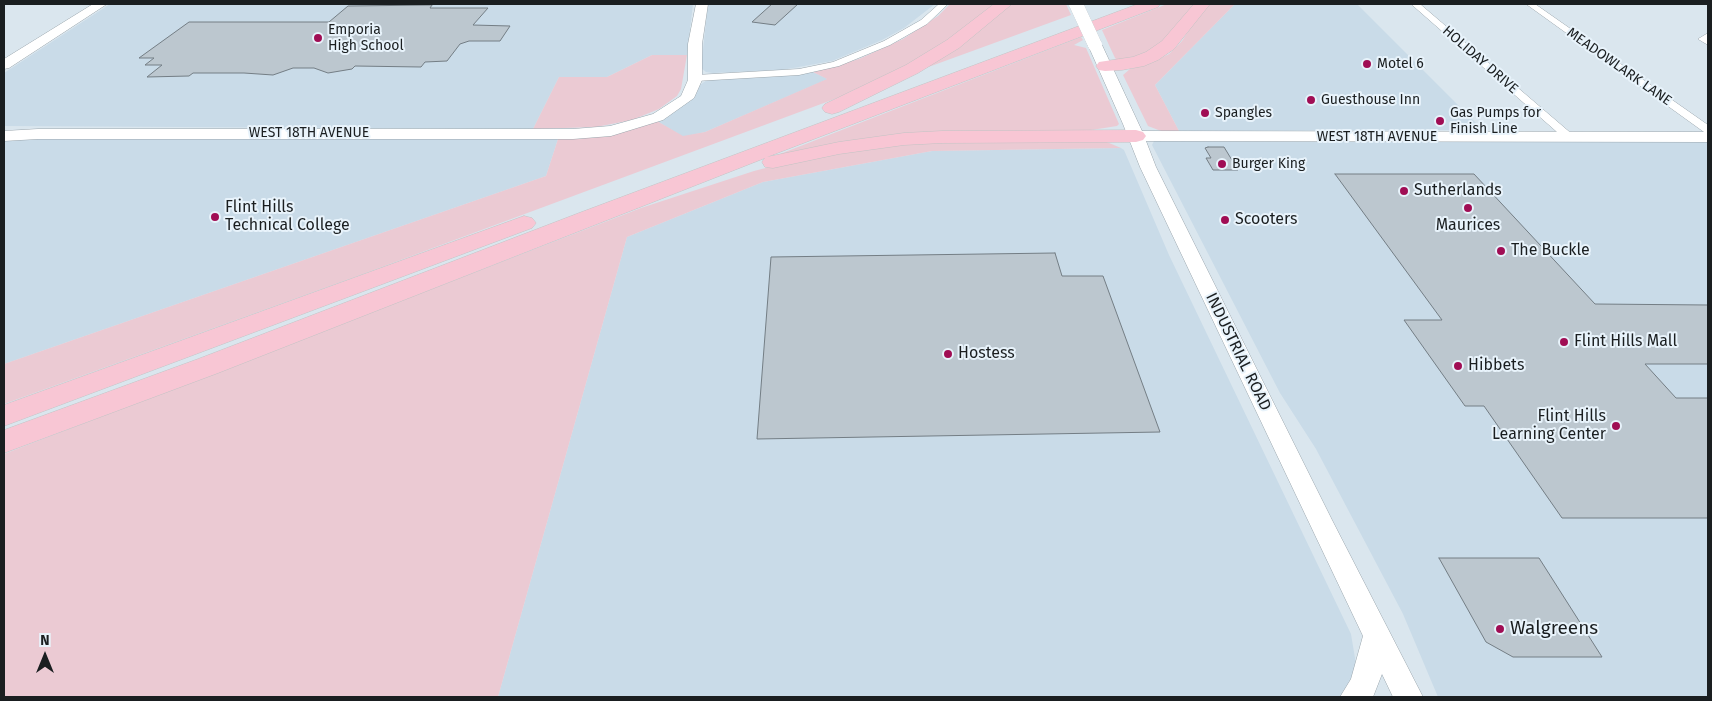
<!DOCTYPE html>
<style>
body{margin:0}
#map{position:relative;width:1712px;height:701px;overflow:hidden;background:#dae6ee;font-family:"Fira Sans",sans-serif}
canvas{display:block}
.frame{position:absolute;inset:0;border:5px solid #1a1e20;pointer-events:none}
.north{position:absolute;left:20px;top:631px;width:50px;height:50px;-webkit-text-stroke:4px #e8f3fb;paint-order:stroke;rotate:0deg;font-size:14px;font-weight:700;line-height:20px;text-align:center;color:#1a1e20}
.north::after{content:'';display:block;margin:auto;width:18px;height:22px;background:#1a1e20;clip-path:polygon(50% 0,100% 100%,50% 72%,0 100%)}
</style>
<div id="map">
<canvas width="1712" height="701"></canvas>
<div class="frame"></div>
<div class="north">N</div>
</div>
<script>
const ctx = document.querySelector('canvas').getContext('2d');
ctx.lineJoin = 'round';
function paint(path, color) {
  ctx.fillStyle = color;
  ctx.fill(path, 'evenodd');
}
function toPath(rows) {
  const path = new Path2D();
  for (const r of rows) {
    path.moveTo(r[0], r[1]);
    for (let i = 2; i < r.length; i += 2) path.lineTo(r[i], r[i + 1]);
  }
  return path;
}
function stroke(path, color, width, dash) {
  ctx.strokeStyle = color;
  ctx.lineWidth = width;
  ctx.lineCap = dash ? 'butt' : 'round';
  ctx.setLineDash(dash || []);
  ctx.stroke(path);
}
function label(font, color, halo, rows, align = 'center') {
  ctx.font = font + ' "Fira Sans",sans-serif';
  ctx.lineWidth = 4;
  ctx.setLineDash([]);
  ctx.textBaseline = 'middle';
  ctx.strokeStyle = halo;
  ctx.fillStyle = color;
  for (const [text, x, y, turn = 0] of rows) {
    ctx.save();
    ctx.translate(x, y);
    ctx.rotate((+turn || 0) * Math.PI / 180);
    ctx.textAlign = isNaN(turn) ? turn : align;
    if (halo) ctx.strokeText(text, 0, 0);
    ctx.fillText(text, 0, 0);
    ctx.restore();
  }
}
paint(toPath([
 [110,4,693,4,687,55,652,55,607,77,559,77,533,129,4,126,4,73],
 [708,4,935,4,904,28,882,40,832,61,782,70,713,73,706,72,701,68],
 [1235,4,1357,4,1483,130,1179,131,1155,85],
 [813,72,828,79,705,132,683,137,657,121,688,102,695,96,700,85,707,80],
 [1165,138,1708,139,1708,697,1438,697,1403,614,1316,449,1280,393,1152,145,1154,141],
 [4,139,30,138,558,139,546,176,4,364],
 [1121,148,1124,150,1169,255,1351,634,1357,670,1345,697,498,697,627,237,763,182,932,151]
]), '#c9dbe8');
paint(toPath([
 [950,4,996,4,932,54,840,97,363,274,4,404,4,364,546,176,558,139,657,121,683,136,705,132,827,79,813,72,859,59,903,39,938,16],
 [1009,4,1066,4,1071,15,923,69],
 [1167,4,1198,4,1150,55,1117,60,1115,58,1102,30],
 [1210,4,1235,4,1155,85,1179,131,1161,131,1148,126,1123,75,1130,69,1153,62,1169,54,1182,41,1196,19],
 [1081,37,1083,40,1074,45,1086,48,1119,124,1117,126,1085,131,987,132,783,156,780,154],
 [652,55,687,55,681,89,677,96,659,109,632,120,596,127,533,129,559,77,607,77],
 [1102,140,1121,148,932,151,763,182,627,237,498,697,4,697,4,454,641,208,754,171,789,162,901,143]
]), '#ebcad3');
const building = toPath([
 [772,4,798,4,775,25,752,22,772,4],
 [432,5,430,8,488,8,473,25,510,26,500,41,469,41,460,44,447,61,425,62,421,67,355,66,352,69,328,73,314,68,293,68,273,75,244,73,193,73,189,76,147,77,162,65,145,65,154,58,139,58,189,22,329,22,348,6,432,5],
 [1208,147,1224,147,1238,170,1213,170,1206,158,1211,158,1205,148,1208,147],
 [1335,174,1474,174,1595,304,1708,305,1708,364,1645,364,1676,398,1708,398,1708,518,1562,518,1484,406,1465,406,1404,320,1442,320,1335,174],
 [1055,253,1062,276,1103,276,1160,432,757,439,771,257,1055,253],
 [1439,558,1539,558,1602,657,1513,657,1486,642,1439,558]
]);
paint(building, '#bcc7cf');
stroke(building, '#747e85', 1);
const street = toPath([
 [939,4,948,4,927,24,890,45,839,66,799,75,696,81,691,78,696,75,799,69,833,62,884,41,921,20,939,4],
 [1411,4,1420,4,1573,135,1575,137,1573,139,1565,139,1411,4],
 [1526,4,1535,4,1708,125,1708,133,1704,132,1526,4],
 [1708,33,1708,45,1698,39,1708,33]
]);
const secondary = toPath([
 [93,4,107,4,9,68,4,69,4,59,93,4],
 [696,4,708,4,702,44,702,80,694,98,663,120,611,136,573,139,38,139,4,141,4,131,38,129,573,129,610,126,653,114,681,96,688,80,688,44,696,4],
 [1095,41,1102,45,1142,131,1708,132,1708,142,1146,141,1156,167,1332,520,1423,697,1393,697,1382,674,1373,697,1340,697,1351,679,1363,636,1140,167,1123,124,1088,45,1095,41]
]);
const highway = toPath([
 [994,4,1012,4,959,48,918,73,839,112,832,114,825,112,822,108,825,104,906,65,947,40,994,4],
 [1138,4,1160,4,1158,7,767,157,839,142,904,133,942,131,1136,130,1143,132,1146,136,1143,140,1136,142,942,143,904,145,839,154,773,168,765,167,762,162,765,158,218,373,4,453,4,430,198,359,579,213,1138,4],
 [1194,4,1210,4,1174,49,1158,60,1144,66,1122,70,1105,71,1099,70,1096,66,1099,62,1133,57,1146,52,1162,41,1194,4],
 [524,216,532,218,536,223,532,228,4,426,4,405,524,216]
]);
stroke(street, '#9ba6ad', 1);
stroke(secondary, '#9ba6ad', 1);
stroke(highway, '#c3c4c5', 1);
paint(street, '#fff');
paint(secondary, '#fff');
paint(highway, '#f8c6d4');
const secondaryBridge = toPath([
 [1076,4,1095,45]
]);
stroke(secondaryBridge, '#9ba6ad', 14, []);
stroke(secondaryBridge, '#fff', 14);
for (const [x, y, r, color] of [
 [318,38,5,"#a00d54"],
 [1367,64,5,"#a00d54"],
 [1311,100,5,"#a00d54"],
 [1205,113,5,"#a00d54"],
 [1440,121,5,"#a00d54"],
 [1222,164,5,"#a00d54"],
 [1404,191,5,"#a00d54"],
 [1468,208,5,"#a00d54"],
 [215,217,5,"#a00d54"],
 [1225,220,5,"#a00d54"],
 [1501,251,5,"#a00d54"],
 [1564,342,5,"#a00d54"],
 [948,354,5,"#a00d54"],
 [1458,366,5,"#a00d54"],
 [1616,426,5,"#a00d54"],
 [1500,629,5,"#a00d54"]
]) {
  const dot = new Path2D();
  dot.arc(x, y, r, 0, 2 * Math.PI);
  ctx.fillStyle = color;
  ctx.fill(dot);
  stroke(dot, '#e8f3fb', 2);
}
label('14px', '#1a1e20', '#e8f3fb', [
 ["Emporia",328,30],
 ["High School",328,46],
 ["Motel 6",1377,64],
 ["Guesthouse Inn",1321,100],
 ["Spangles",1215,113],
 ["Gas Pumps for",1450,113],
 ["Finish Line",1450,129],
 ["Burger King",1232,164]
], 'left');
label('14px', '#1a1e20', '#e8f3fb', [
 ["HOLIDAY DRIVE",1480,60,41],
 ["MEADOWLARK LANE",1619,67,35],
 ["WEST 18TH AVENUE",309,133],
 ["WEST 18TH AVENUE",1377,137]
]);
label('16px', '#1a1e20', '#e8f3fb', [
 ["Sutherlands",1414,191],
 ["Flint Hills",225,208],
 ["Technical College",225,226],
 ["Scooters",1235,220],
 ["Maurices",1468,226,"center"],
 ["The Buckle",1511,251],
 ["Flint Hills Mall",1574,342],
 ["Hostess",958,354],
 ["Hibbets",1468,366],
 ["Flint Hills",1606,417,"right"],
 ["Learning Center",1606,435,"right"]
], 'left');
label('16px', '#1a1e20', '#e8f3fb', [
 ["INDUSTRIAL ROAD",1238,352,64]
]);
label('19px', '#1a1e20', '#e8f3fb', [
 ["Walgreens",1510,629]
], 'left');
</script>
